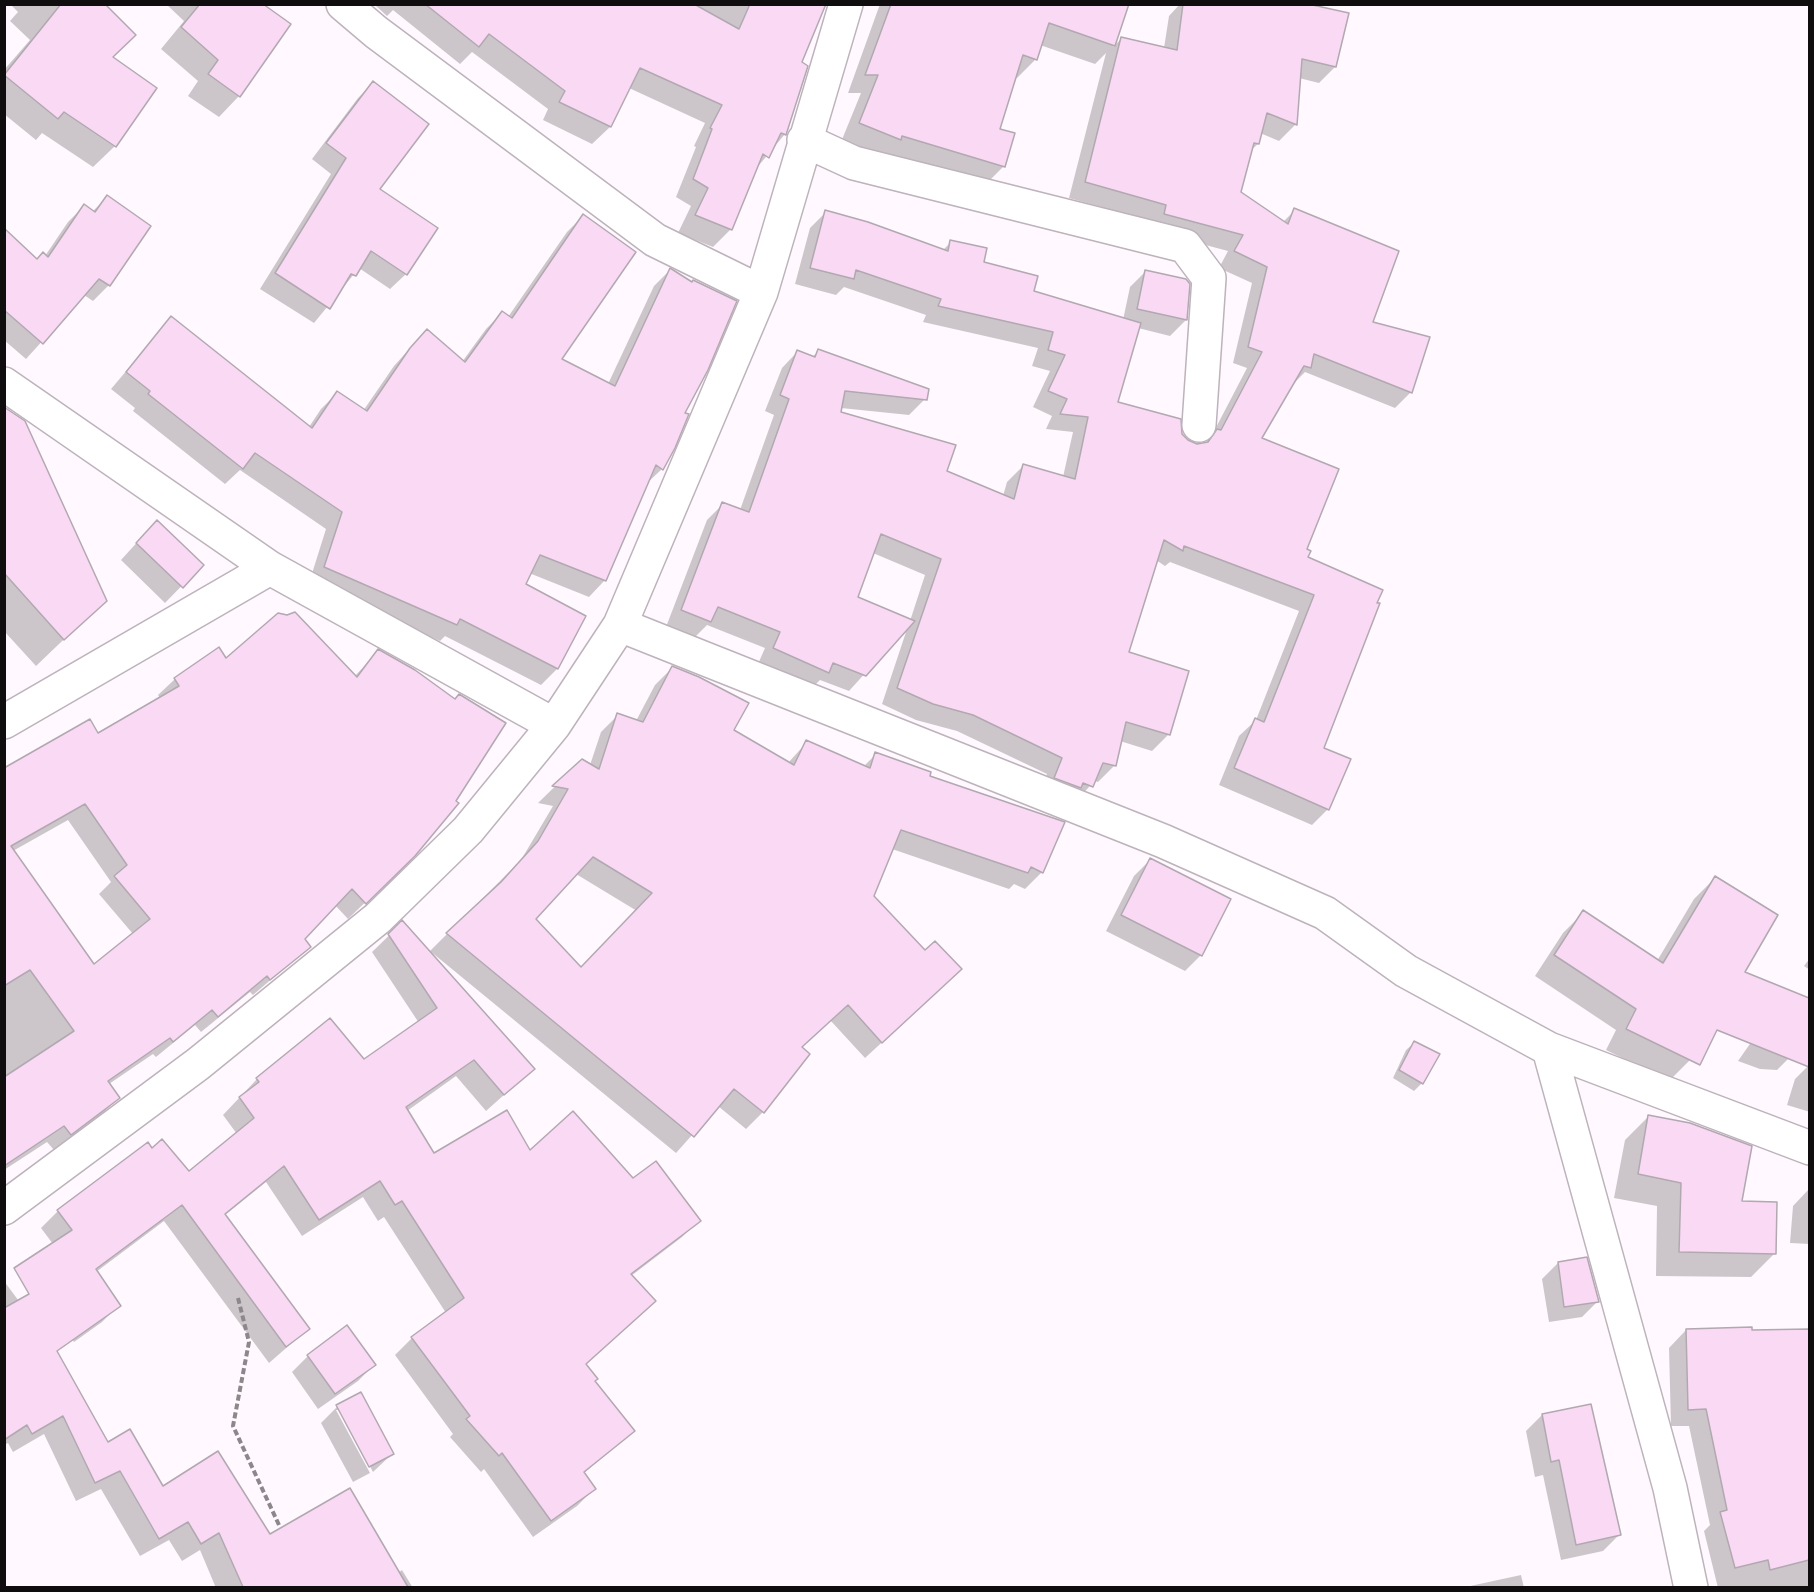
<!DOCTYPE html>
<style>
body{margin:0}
#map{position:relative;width:1814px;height:1592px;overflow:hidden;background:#fff8fe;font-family:Ubuntu,sans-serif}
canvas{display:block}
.frame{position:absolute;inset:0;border:6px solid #100d0f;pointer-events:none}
</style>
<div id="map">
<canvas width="1814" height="1592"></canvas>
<div class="frame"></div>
</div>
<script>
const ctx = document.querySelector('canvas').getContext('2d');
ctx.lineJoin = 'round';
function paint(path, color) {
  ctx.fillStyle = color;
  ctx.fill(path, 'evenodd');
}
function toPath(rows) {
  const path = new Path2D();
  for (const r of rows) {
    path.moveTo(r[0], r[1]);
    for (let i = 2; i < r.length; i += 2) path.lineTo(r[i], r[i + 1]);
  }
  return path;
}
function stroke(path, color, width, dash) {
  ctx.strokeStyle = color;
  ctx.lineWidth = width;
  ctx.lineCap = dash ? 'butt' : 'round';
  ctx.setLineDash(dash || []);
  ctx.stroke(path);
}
paint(toPath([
 [10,4,103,4,111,58,115,146,93,167,42,133,36,140,4,114,4,70,30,40,10,21,18,12],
 [166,4,261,4,239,96,219,117,188,96,198,81,161,49,184,21],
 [374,4,825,4,800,63,785,134,755,170,731,229,713,247,678,233,691,206,676,197,696,147,694,146,705,123,629,88,610,127,592,144,543,120,548,109,472,52,460,64,393,10,387,16],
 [880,4,1128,4,1113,47,1122,38,1164,48,1169,16,1180,4,1275,4,1335,67,1319,83,1299,78,1295,125,1279,141,1260,133,1258,144,1250,151,1239,193,1283,222,1295,210,1371,323,1411,392,1395,408,1305,372,1294,383,1260,439,1306,558,1381,591,1322,748,1328,809,1312,825,1219,785,1239,736,1256,720,1299,611,1170,562,1165,566,1156,560,1127,653,1187,672,1168,735,1152,751,1120,741,1114,766,1098,782,1094,781,1076,802,1039,794,1047,774,957,731,916,720,882,704,908,626,849,691,820,680,812,688,758,664,765,648,707,625,694,638,666,627,707,520,723,504,740,510,774,415,765,411,782,368,798,351,812,357,819,351,925,399,909,415,841,408,840,413,946,472,1003,496,1007,482,1023,466,1063,477,1073,432,1046,429,1052,416,1033,407,1050,371,1032,366,1038,348,923,322,926,315,844,287,836,295,795,284,810,228,826,212,942,251,951,242,1032,292,1123,320,1130,287,1146,271,1186,320,1170,336,1138,328,1116,403,1181,434,1187,441,1197,445,1204,444,1211,437,1247,368,1233,363,1252,283,1219,268,1228,251,1149,230,1151,221,1069,198,1106,53,1095,64,1040,45,1036,59,1017,78,1015,77,998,130,1004,166,985,185,841,142,861,93,848,93],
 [873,553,925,575,910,621,857,598],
 [373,83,378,189,436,228,406,274,390,289,359,268,314,323,260,289,331,174,312,159,358,98],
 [107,197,109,285,93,301,84,295,26,359,4,340,4,232,37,261,45,256,68,222,84,206,92,212],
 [583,216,560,360,608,384,654,286,670,270,683,413,662,469,645,485,605,580,589,597,529,573,524,585,557,669,541,685,445,636,440,641,309,583,326,529,240,470,225,484,133,411,135,408,111,389,171,318,309,427,321,409,337,393,363,411,394,366,411,347,462,362,486,329,502,313,508,317,567,232],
 [4,409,105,600,36,666,4,631],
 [141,538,202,565,165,603,121,560],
 [378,651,414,855,348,919,335,905,303,939,309,947,253,995,250,992,201,1032,195,1025,156,1057,153,1054,109,1084,118,1098,101,1115,54,1150,47,1142,4,1170,4,914,94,967,133,934,99,894,111,882,68,820,4,856,4,770,98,735,160,698,158,695,175,679,226,661,355,676],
 [672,668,732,731,788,763,807,742,863,767,876,754,928,776,1042,872,1025,889,1014,884,1009,889,892,849,872,897,925,952,943,986,865,1058,830,1020,800,1048,763,1112,746,1129,718,1106,676,1153,430,951,521,860,553,806,538,803,582,760,590,765,601,732,618,715,636,721,655,685],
 [576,874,637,911,580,969,534,919],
 [1150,860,1201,955,1185,971,1106,931,1134,876],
 [1715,878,1690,1060,1669,1081,1606,1050,1616,1030,1535,976,1563,933,1584,912,1657,961,1694,899],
 [402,923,533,1069,486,1111,456,1076,407,1111,434,1155,530,1152,633,1180,699,1220,682,1237,631,1276,585,1365,593,1381,633,1431,583,1474,594,1489,577,1506,533,1537,484,1469,481,1472,450,1437,453,1434,395,1355,412,1338,446,1313,384,1217,378,1221,363,1197,302,1236,266,1182,224,1216,308,1329,269,1363,164,1221,96,1272,119,1305,102,1322,74,1342,26,1267,53,1244,41,1228,58,1211,151,1150,188,1173,237,1134,223,1115,257,1079,364,1061,419,1023,372,952],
 [1810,958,1810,970,1804,966],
 [1791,992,1810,999,1810,1013,1793,1054,1777,1070,1760,1069,1738,1061,1775,1008],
 [1414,1043,1422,1083,1414,1091,1393,1078,1406,1050],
 [1810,1064,1810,1112,1787,1105,1795,1079],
 [1649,1116,1741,1203,1775,1253,1751,1277,1656,1276,1657,1206,1614,1198,1625,1140],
 [1809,1189,1810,1244,1790,1243,1793,1206],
 [1558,1263,1598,1301,1582,1317,1549,1322,1542,1279],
 [4,1281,53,1347,107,1444,163,1488,270,1536,398,1573,402,1570,413,1588,216,1588,200,1550,182,1561,169,1540,140,1556,101,1489,76,1501,44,1434,13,1452,8,1443,4,1445],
 [1686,1330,1810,1330,1810,1588,1718,1588,1704,1531,1710,1525,1689,1426,1671,1426,1669,1348],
 [308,1356,374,1365,358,1381,318,1409,292,1372],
 [360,1394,392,1454,373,1472,340,1410,336,1410,370,1473,353,1482,321,1423,337,1407],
 [1542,1415,1619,1535,1603,1551,1561,1560,1543,1475,1535,1477,1526,1431],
 [1521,1575,1524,1588,1461,1588]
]), '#0003');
const building = toPath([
 [61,4,105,4,136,35,113,57,157,88,116,147,64,112,58,119,4,75,61,4],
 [200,4,263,4,291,24,240,97,208,74,218,60,181,27,200,4],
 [425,4,694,4,739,29,750,4,826,4,802,62,808,66,786,135,781,133,769,158,763,154,732,230,695,215,708,188,693,179,712,129,710,128,722,105,640,68,611,127,559,102,565,91,489,34,479,47,425,4],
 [891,4,1129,4,1115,46,1049,23,1037,60,1023,55,1000,129,1015,133,1005,167,902,136,901,140,859,123,878,75,865,75,891,4],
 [1183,4,1308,4,1349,13,1336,67,1302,59,1297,125,1267,113,1259,144,1254,143,1241,192,1288,224,1294,208,1399,251,1373,322,1430,337,1412,393,1314,354,1311,368,1304,366,1262,438,1339,469,1307,549,1311,551,1308,557,1383,590,1377,603,1380,603,1324,748,1351,759,1329,810,1234,768,1255,718,1264,722,1314,595,1184,546,1183,551,1164,540,1129,652,1189,671,1170,735,1126,722,1116,766,1103,763,1093,787,1083,783,1081,788,1054,778,1062,758,973,715,933,704,897,688,941,559,881,534,858,597,915,621,866,676,833,663,829,673,773,648,780,632,718,607,711,622,681,610,722,502,749,512,789,399,780,395,797,350,815,357,818,349,929,389,927,400,845,391,841,412,956,445,947,471,1014,499,1023,464,1075,479,1088,417,1060,414,1067,399,1048,391,1065,355,1048,350,1053,332,938,306,941,299,856,270,854,279,810,268,825,210,868,222,948,251,950,240,987,248,984,262,1038,276,1034,291,1141,323,1118,402,1181,419,1182,434,1188,440,1197,444,1208,442,1217,429,1221,430,1262,352,1248,347,1267,267,1234,251,1243,235,1164,214,1166,205,1085,182,1121,37,1177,50,1183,4],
 [373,81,429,124,380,189,438,228,407,275,371,251,356,276,351,274,330,309,275,273,346,158,326,143,373,81],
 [107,195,151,226,110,286,99,279,43,344,4,310,4,228,37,259,43,252,48,257,84,204,95,212,107,195],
 [583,214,636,252,562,359,615,386,670,268,692,282,693,280,737,301,708,370,685,413,689,414,675,448,663,470,656,465,606,581,540,555,526,584,586,616,558,669,460,619,457,625,324,567,342,512,255,453,243,469,148,394,150,391,126,372,171,316,312,428,337,391,367,411,410,348,427,329,465,362,502,311,512,318,583,214],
 [1145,270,1186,279,1190,284,1187,320,1137,309,1145,270],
 [4,407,25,421,107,601,64,640,4,573,4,407],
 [157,520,204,565,183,588,136,543,157,520],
 [295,612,357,677,378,649,415,670,455,699,459,694,506,723,456,801,459,803,415,856,366,904,352,889,305,939,311,947,270,980,267,976,218,1017,212,1010,173,1042,170,1038,108,1081,120,1098,71,1135,64,1126,4,1166,4,1077,74,1031,30,970,4,986,4,768,90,719,98,733,179,686,174,678,219,647,226,658,278,613,287,615,295,612],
 [85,804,127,865,114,876,150,919,94,964,11,846,85,804],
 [672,666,699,677,749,703,734,730,794,765,806,740,870,768,875,752,931,772,930,776,1065,822,1043,873,1031,867,1028,873,901,830,874,896,925,950,935,941,962,969,882,1043,848,1005,802,1047,810,1054,764,1113,734,1089,694,1137,446,933,501,882,538,841,568,789,552,786,582,759,599,769,617,713,643,722,672,666],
 [593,857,652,893,581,967,536,919,593,857],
 [1150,858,1231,899,1202,956,1121,915,1150,858],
 [1715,876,1778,915,1745,972,1809,998,1809,1067,1717,1030,1700,1065,1626,1029,1636,1009,1554,955,1583,910,1663,963,1715,876],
 [402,920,535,1069,504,1095,474,1060,406,1107,434,1153,507,1110,530,1150,573,1111,633,1178,656,1161,701,1221,631,1274,656,1301,586,1364,598,1379,595,1381,635,1431,584,1472,596,1489,551,1521,502,1453,499,1456,466,1419,470,1416,411,1337,464,1298,402,1201,395,1205,380,1181,319,1220,284,1166,225,1214,310,1329,286,1347,182,1205,96,1269,121,1306,57,1351,108,1442,130,1429,163,1486,218,1451,270,1534,350,1488,408,1587,243,1587,219,1533,201,1544,188,1522,159,1539,120,1471,95,1483,63,1416,32,1434,27,1425,4,1440,4,1308,29,1294,14,1268,72,1230,57,1210,148,1142,152,1148,162,1139,189,1171,254,1118,239,1097,259,1082,256,1078,330,1018,364,1059,437,1008,388,934,402,920],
 [1414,1041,1440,1054,1423,1084,1399,1070,1414,1041],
 [1648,1115,1690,1123,1752,1146,1742,1201,1777,1202,1776,1254,1679,1252,1681,1183,1638,1174,1648,1115],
 [1587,1257,1599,1302,1564,1307,1558,1262,1587,1257],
 [347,1325,376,1365,335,1394,307,1355,347,1325],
 [1752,1327,1752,1330,1809,1329,1809,1560,1770,1570,1768,1560,1735,1568,1720,1512,1727,1510,1706,1409,1688,1410,1686,1329,1752,1327],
 [361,1392,394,1454,369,1467,336,1405,361,1392],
 [1591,1404,1621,1535,1576,1545,1559,1460,1551,1462,1542,1414,1591,1404]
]);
paint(building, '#f9d9f4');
stroke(building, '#b2a8b0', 1.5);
const minor = toPath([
 [343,4,376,32,655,240,761,292],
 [804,140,854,163,1185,246,1209,278,1199,425],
 [4,384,270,568,554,725],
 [620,625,1163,841,1325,913,1406,971,1549,1049,1810,1148],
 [4,722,270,568],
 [1549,1049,1670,1488,1691,1588],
 [4,1208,198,1064,378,918,468,830,554,725,620,625,761,292,846,4]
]);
stroke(minor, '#bdb3bb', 36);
stroke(toPath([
 [238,1298,249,1342,233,1426,279,1525]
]), '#8c878b', 4, [6, 3]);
stroke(minor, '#fff', 33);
</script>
